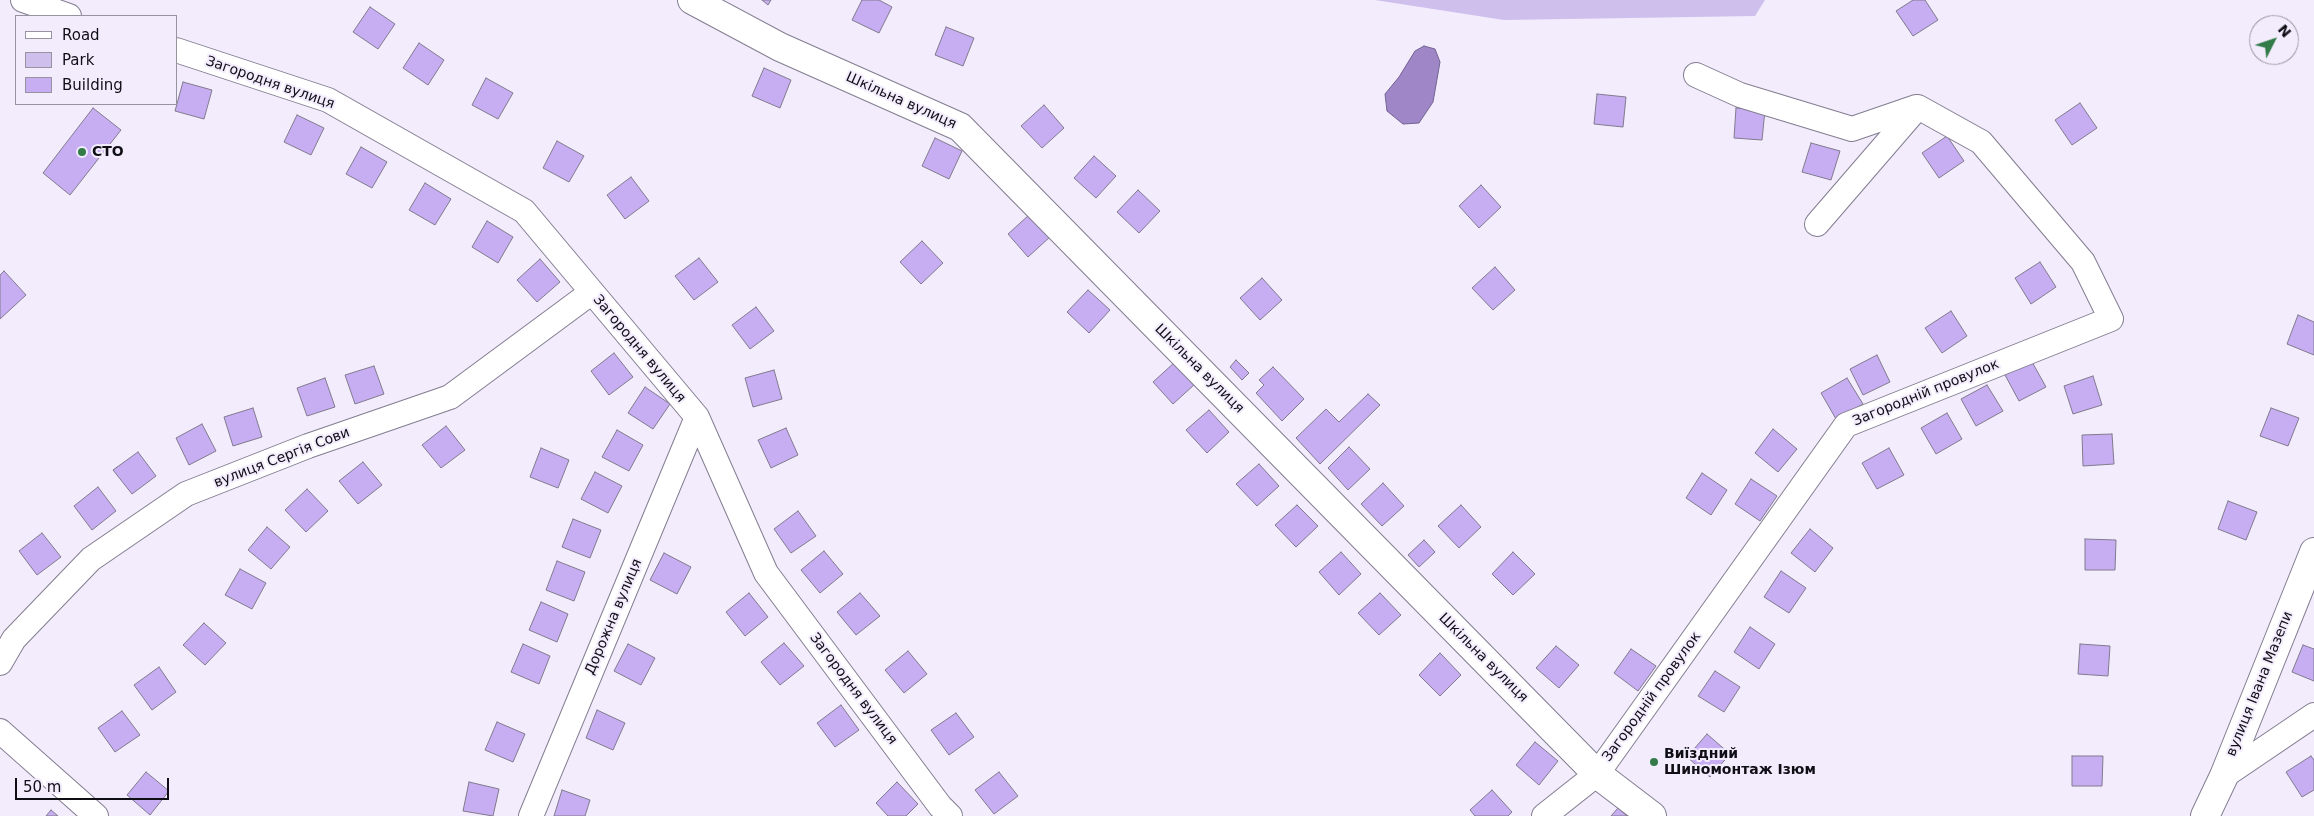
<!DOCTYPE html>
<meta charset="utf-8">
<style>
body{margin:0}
#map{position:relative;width:2314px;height:816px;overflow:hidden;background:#f2ecfd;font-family:"DejaVu Sans",sans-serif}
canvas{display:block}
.legend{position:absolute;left:15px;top:15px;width:162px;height:90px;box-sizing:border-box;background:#f2ecfd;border:1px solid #9893a0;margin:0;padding:6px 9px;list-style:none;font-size:15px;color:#100e15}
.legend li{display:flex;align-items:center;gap:10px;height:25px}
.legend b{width:25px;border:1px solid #9893a0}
.north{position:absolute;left:2249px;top:15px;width:50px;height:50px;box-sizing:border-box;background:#f2ecfd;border:1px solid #9893a0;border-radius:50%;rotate:49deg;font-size:14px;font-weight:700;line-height:20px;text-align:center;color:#100e15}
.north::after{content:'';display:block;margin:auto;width:18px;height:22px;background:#337b48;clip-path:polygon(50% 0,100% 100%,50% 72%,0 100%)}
.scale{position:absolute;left:15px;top:778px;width:154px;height:22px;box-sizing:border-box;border:2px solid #100e15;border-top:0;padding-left:6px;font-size:15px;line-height:18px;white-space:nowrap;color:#100e15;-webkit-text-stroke:4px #f2ecfd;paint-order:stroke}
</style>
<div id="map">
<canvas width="2314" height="816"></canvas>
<ul class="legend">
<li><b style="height:6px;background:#fff"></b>Road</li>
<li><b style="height:14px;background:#cfbfed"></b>Park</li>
<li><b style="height:14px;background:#c7aef2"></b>Building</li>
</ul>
<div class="north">N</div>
<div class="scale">50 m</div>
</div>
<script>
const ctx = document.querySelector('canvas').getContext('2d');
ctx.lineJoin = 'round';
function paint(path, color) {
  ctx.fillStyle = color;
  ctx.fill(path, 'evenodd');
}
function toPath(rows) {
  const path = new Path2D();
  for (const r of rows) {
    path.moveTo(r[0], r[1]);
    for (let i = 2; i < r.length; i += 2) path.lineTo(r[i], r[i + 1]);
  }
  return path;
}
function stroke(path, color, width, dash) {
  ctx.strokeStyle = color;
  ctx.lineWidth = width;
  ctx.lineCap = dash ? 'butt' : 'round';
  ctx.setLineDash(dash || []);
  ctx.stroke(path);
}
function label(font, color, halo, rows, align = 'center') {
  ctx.font = font + ' "DejaVu Sans",sans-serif';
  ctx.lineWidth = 4;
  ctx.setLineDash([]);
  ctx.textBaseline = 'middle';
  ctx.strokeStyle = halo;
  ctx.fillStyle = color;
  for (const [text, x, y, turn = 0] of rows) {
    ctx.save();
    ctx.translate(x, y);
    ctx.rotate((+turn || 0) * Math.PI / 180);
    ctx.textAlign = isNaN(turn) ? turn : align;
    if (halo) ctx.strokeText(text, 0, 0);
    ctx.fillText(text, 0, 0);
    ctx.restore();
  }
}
paint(toPath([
 [1375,0,1765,0,1755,16,1504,20]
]), '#cfbfed');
const water = toPath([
 [1424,46,1435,49,1440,62,1433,102,1419,123,1403,124,1387,111,1385,94,1399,77,1415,51,1424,46]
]);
paint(water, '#9e86c7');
stroke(water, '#736292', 1);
const building = toPath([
 [762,0,771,0,768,5,762,0],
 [862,0,879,0,892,7,879,33,852,20,862,0],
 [1913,0,1925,0,1938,20,1913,36,1896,11,1913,0],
 [370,7,395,24,378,49,353,32,370,7],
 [946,27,974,38,963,66,935,55,946,27],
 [419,43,444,60,428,85,403,68,419,43],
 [764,68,791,80,780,108,752,96,764,68],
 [486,78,513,93,498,119,472,105,486,78],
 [183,82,212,90,204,119,175,111,183,82],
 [1597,94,1626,97,1623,127,1594,124,1597,94],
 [2080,103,2097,128,2072,145,2055,120,2080,103],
 [1044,105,1064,128,1042,148,1021,126,1044,105],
 [93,108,121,130,70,195,43,173,93,108],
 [1736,108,1765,110,1762,140,1734,138,1736,108],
 [297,115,324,128,311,155,284,142,297,115],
 [1947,136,1964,161,1939,178,1922,153,1947,136],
 [935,138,962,151,949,179,922,166,935,138],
 [557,141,584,156,569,182,543,168,557,141],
 [1811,143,1840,151,1831,180,1802,172,1811,143],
 [361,147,387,162,372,188,346,174,361,147],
 [1094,156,1116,176,1096,198,1074,178,1094,156],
 [631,177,649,201,625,219,607,195,631,177],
 [425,183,451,199,435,225,409,210,425,183],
 [1481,185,1501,207,1479,228,1459,206,1481,185],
 [1138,190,1160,211,1139,233,1117,212,1138,190],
 [1030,214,1051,236,1028,257,1008,234,1030,214],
 [487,221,513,237,498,263,472,247,487,221],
 [922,241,943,263,921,284,900,262,922,241],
 [699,258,718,282,694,300,675,276,699,258],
 [540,259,560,282,537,302,517,280,540,259],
 [2040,262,2056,287,2031,304,2015,278,2040,262],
 [1495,267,1515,290,1493,310,1472,288,1495,267],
 [4,271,26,295,0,319,0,275,4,271],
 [1262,278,1282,300,1260,320,1240,298,1262,278],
 [1088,290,1110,310,1089,333,1067,312,1088,290],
 [756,307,774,331,750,349,732,325,756,307],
 [1951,311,1967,336,1942,353,1925,328,1951,311],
 [2298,315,2314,322,2314,355,2287,344,2298,315],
 [614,353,633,377,609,395,591,371,614,353],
 [1877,355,1890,382,1863,395,1850,369,1877,355],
 [1236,360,1249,373,1242,380,1230,367,1236,360],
 [2031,360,2046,387,2019,401,2005,375,2031,360],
 [1175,362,1195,384,1173,404,1153,382,1175,362],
 [374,366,384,394,355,404,345,375,374,366],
 [1273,367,1304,399,1282,421,1256,393,1264,385,1259,380,1273,367],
 [774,370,782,399,753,407,745,378,774,370],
 [2093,376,2102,405,2073,414,2064,386,2093,376],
 [325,378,335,407,307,416,297,388,325,378],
 [1847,378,1863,404,1836,419,1821,393,1847,378],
 [1987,385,2003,411,1976,426,1961,399,1987,385],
 [645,387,670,404,653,429,628,413,645,387],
 [1368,394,1380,405,1320,464,1296,438,1326,409,1339,422,1368,394],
 [253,408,262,437,233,446,224,417,253,408],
 [2271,408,2299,418,2288,446,2260,436,2271,408],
 [1209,410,1229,432,1207,453,1186,430,1209,410],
 [1947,413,1962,439,1936,454,1921,428,1947,413],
 [202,424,216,451,189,465,176,438,202,424],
 [446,426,465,450,441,468,422,445,446,426],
 [786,428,798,455,771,468,758,440,786,428],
 [1773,429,1797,449,1778,472,1755,453,1773,429],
 [617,430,643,445,629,471,602,457,617,430],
 [2112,434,2114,464,2083,466,2082,435,2112,434],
 [1349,447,1370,469,1348,490,1328,468,1349,447],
 [541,448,569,460,558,488,530,477,541,448],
 [1889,448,1904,475,1877,489,1862,463,1889,448],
 [138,452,156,476,132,494,113,470,138,452],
 [363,462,382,485,358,504,339,481,363,462],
 [1259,464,1279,486,1257,506,1236,484,1259,464],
 [595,472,622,486,608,513,581,499,595,472],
 [1702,473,1727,490,1711,515,1686,498,1702,473],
 [1751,479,1777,496,1760,521,1735,504,1751,479],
 [1383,483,1404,506,1382,526,1361,504,1383,483],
 [98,487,116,511,92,530,74,506,98,487],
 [307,489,328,511,306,532,285,510,307,489],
 [2228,501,2257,512,2246,540,2218,529,2228,501],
 [1297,505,1318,526,1296,547,1275,525,1297,505],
 [1461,505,1481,527,1459,548,1438,526,1461,505],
 [798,511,816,536,791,553,774,529,798,511],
 [573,519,601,530,590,558,562,547,573,519],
 [267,527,290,547,271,569,248,550,267,527],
 [1810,529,1833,548,1815,572,1791,553,1810,529],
 [42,533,61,557,37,575,19,551,42,533],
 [2085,539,2116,540,2115,570,2085,570,2085,539],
 [1424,540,1435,552,1419,567,1408,555,1424,540],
 [824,551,843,574,820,593,801,570,824,551],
 [1341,552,1361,574,1339,595,1319,572,1341,552],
 [1513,552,1535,574,1513,595,1492,574,1513,552],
 [664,553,691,567,677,594,650,580,664,553],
 [557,561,585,572,574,601,546,590,557,561],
 [240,569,266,583,252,609,225,595,240,569],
 [1781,571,1806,588,1789,613,1764,597,1781,571],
 [749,593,768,617,745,636,726,612,749,593],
 [860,593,880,616,856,635,837,612,860,593],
 [1380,593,1401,615,1379,635,1358,613,1380,593],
 [541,602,568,614,557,642,529,630,541,602],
 [204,623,226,643,205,665,183,645,204,623],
 [1750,627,1775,644,1759,669,1734,652,1750,627],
 [784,643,804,666,780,685,761,662,784,643],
 [523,644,550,656,539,684,511,672,523,644],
 [628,644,655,658,641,685,614,671,628,644],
 [2080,644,2110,646,2108,676,2078,674,2080,644],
 [2303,645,2314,649,2314,681,2292,672,2303,645],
 [1556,646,1579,665,1559,688,1536,668,1556,646],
 [1631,649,1656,666,1638,691,1614,673,1631,649],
 [908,651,927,674,904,693,885,670,908,651],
 [1440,653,1461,675,1440,696,1419,675,1440,653],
 [159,667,176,692,152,710,134,685,159,667],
 [1715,671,1740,687,1724,712,1698,696,1715,671],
 [841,705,859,730,835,747,817,723,841,705],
 [597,710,625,723,613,750,586,738,597,710],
 [122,711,140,735,115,752,98,728,122,711],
 [956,713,974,737,949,755,931,730,956,713],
 [497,722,525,734,513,762,485,750,497,722],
 [1707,734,1730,754,1710,777,1687,757,1707,734],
 [1535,742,1558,761,1539,785,1516,765,1535,742],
 [2072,756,2103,756,2102,786,2072,786,2072,756],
 [2311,756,2314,760,2314,790,2302,797,2286,772,2311,756],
 [146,772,169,791,150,815,127,795,146,772],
 [999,772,1018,796,994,814,975,790,999,772],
 [469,782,499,789,493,816,463,811,469,782],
 [897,782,918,804,906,816,888,816,876,803,897,782],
 [562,790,590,800,585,816,554,816,562,790],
 [1492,790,1512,812,1508,816,1475,816,1470,810,1492,790],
 [1618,808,1627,816,1611,816,1618,808],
 [51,810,58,816,46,816,51,810]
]);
paint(building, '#c7aef2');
stroke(building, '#817a8d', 1);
const minor = toPath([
 [23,0,69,16],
 [176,50,328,100,524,211,697,417,766,573,940,806,950,816],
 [1696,75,1740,95,1852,129,1916,107],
 [0,663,14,639,91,559,186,494,308,446,450,397,592,292],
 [0,731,96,816],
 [2224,776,2314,715],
 [531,816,697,417],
 [1544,816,1597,774,1846,425,2111,319,2083,262,1981,142,1918,107,1817,224]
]);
const tertiary = toPath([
 [692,0,780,47,960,127,1597,774,1652,816],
 [2205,816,2224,776,2314,552]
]);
stroke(minor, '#837d90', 26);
stroke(tertiary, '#837d90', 30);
stroke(minor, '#fff', 24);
stroke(tertiary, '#fff', 28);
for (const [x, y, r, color] of [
 [82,152,5,"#337b48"],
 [1654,762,5,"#337b48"]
]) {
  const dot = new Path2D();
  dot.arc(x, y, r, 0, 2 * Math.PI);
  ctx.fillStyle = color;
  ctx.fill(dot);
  stroke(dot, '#f2ecfd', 2);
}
label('14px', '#100e15', '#f2ecfd', [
 ["Загородня вулиця",270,83,19],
 ["Шкільна вулиця",901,101,24],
 ["Загородня вулиця",639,349,50],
 ["Шкільна вулиця",1199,369,45],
 ["Загородній провулок",1926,393,-22],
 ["вулиця Сергія Сови",282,458,-21],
 ["Дорожна вулиця",614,617,-67],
 ["Шкільна вулиця",1483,658,45],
 ["вулиця Івана Мазепи",2260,684,-68],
 ["Загородня вулиця",853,689,53],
 ["Загородній провулок",1652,697,-54]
]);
label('bold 14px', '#100e15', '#f2ecfd', [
 ["СТО",92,152],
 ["Виїздний",1664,754],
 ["Шиномонтаж Ізюм",1664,770]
], 'left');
</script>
